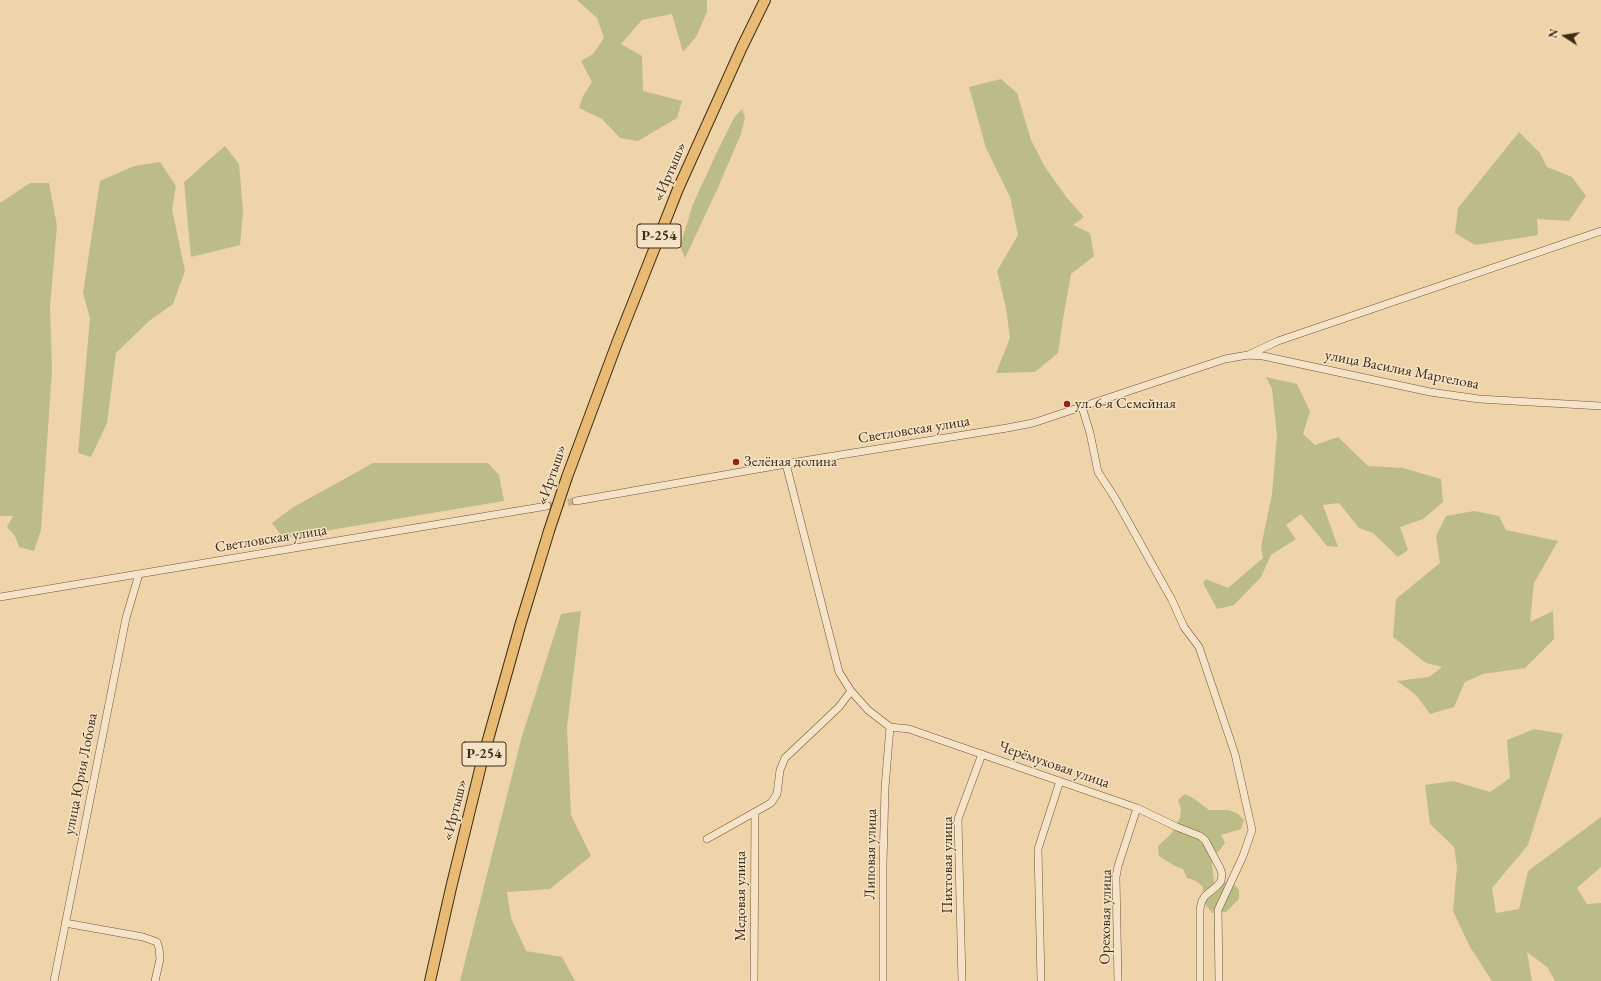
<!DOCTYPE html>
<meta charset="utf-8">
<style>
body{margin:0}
#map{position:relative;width:1601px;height:981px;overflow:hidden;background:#f0d4a9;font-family:"EB Garamond",serif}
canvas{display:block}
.north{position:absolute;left:1545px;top:16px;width:40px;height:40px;-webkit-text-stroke:3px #f5e3c7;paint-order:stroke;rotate:282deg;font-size:11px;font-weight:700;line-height:16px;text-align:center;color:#3e2d16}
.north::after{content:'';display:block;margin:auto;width:14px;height:18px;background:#3e2d16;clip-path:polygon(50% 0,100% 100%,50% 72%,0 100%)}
</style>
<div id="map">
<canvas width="1601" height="981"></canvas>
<div class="north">N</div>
</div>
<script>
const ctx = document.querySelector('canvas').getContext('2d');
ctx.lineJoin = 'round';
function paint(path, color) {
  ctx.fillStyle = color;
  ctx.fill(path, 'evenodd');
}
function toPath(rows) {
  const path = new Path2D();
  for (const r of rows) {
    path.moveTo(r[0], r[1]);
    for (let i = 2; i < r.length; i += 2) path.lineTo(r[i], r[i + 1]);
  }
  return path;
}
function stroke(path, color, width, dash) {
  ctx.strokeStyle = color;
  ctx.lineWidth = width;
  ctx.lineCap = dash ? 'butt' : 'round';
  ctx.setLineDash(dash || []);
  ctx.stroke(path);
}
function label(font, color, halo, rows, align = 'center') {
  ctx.font = font + ' "EB Garamond",serif';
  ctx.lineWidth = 3;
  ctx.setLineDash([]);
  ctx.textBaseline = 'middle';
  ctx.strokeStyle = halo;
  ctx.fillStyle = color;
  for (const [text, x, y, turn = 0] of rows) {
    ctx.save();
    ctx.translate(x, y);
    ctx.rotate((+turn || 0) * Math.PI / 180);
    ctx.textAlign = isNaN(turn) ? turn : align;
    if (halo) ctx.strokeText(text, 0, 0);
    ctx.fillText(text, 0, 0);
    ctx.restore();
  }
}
paint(toPath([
 [577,0,707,0,707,12,696,37,683,52,672,14,642,20,621,44,642,56,643,91,682,101,677,118,638,141,620,138,602,119,579,108,583,96,592,82,581,61,593,54,604,38,597,18],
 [1001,79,1017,93,1031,140,1045,167,1067,198,1084,217,1073,225,1090,233,1094,256,1071,274,1063,319,1058,353,1035,372,996,373,1010,338,1006,308,997,271,1018,235,1010,197,986,148,969,87],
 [742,109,745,118,741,134,717,190,685,258,680,246,693,204,717,152,734,118],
 [1519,132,1540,153,1547,167,1572,177,1586,196,1569,221,1537,219,1538,235,1475,245,1455,233,1458,208],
 [225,146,239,164,243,211,240,245,191,257,184,182],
 [160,162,176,186,172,209,185,271,173,304,149,321,116,353,107,423,91,457,78,453,90,318,83,293,100,181,134,166],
 [30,183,49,183,57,226,50,306,52,370,41,530,34,551,19,547,15,536,7,527,13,516,0,516,0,203],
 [1266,377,1297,384,1310,411,1303,434,1315,445,1338,437,1368,466,1403,468,1441,479,1443,502,1423,519,1400,527,1408,550,1398,557,1373,533,1359,528,1339,503,1323,505,1338,547,1327,546,1301,514,1286,525,1296,539,1271,555,1261,577,1234,605,1217,609,1203,583,1206,579,1228,588,1263,558,1261,547,1272,494,1277,436,1272,389],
 [373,463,488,463,499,475,504,501,283,538,272,523,292,508],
 [1474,511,1499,516,1506,530,1558,541,1534,583,1530,622,1553,611,1554,639,1525,668,1483,674,1465,682,1454,707,1430,714,1416,695,1397,681,1429,677,1442,667,1426,663,1393,637,1396,599,1440,563,1436,536,1446,516],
 [581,611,567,727,571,815,591,856,550,889,507,892,511,918,526,951,562,957,575,981,460,981,522,736,561,614],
 [1534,729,1563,734,1528,845,1492,888,1496,913,1519,909,1528,871,1601,817,1601,867,1577,888,1587,904,1601,903,1601,981,1555,981,1547,967,1527,952,1532,981,1492,981,1470,947,1453,911,1457,867,1454,847,1430,824,1425,785,1453,781,1490,792,1510,778,1507,740],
 [1185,794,1193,798,1209,810,1228,810,1237,813,1244,820,1241,829,1221,835,1225,843,1219,851,1211,855,1214,883,1232,882,1239,890,1239,899,1226,912,1212,913,1206,905,1203,897,1203,887,1196,881,1187,878,1183,869,1175,866,1159,856,1158,846,1171,834,1180,818,1181,809,1178,800]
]), '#bcbc86');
stroke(toPath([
 [547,506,576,501]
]), '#ccb38c', 7, [7, 3.5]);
const minor = toPath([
 [1248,355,1278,341,1601,231],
 [1082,407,1090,433,1098,472,1115,498,1172,600,1184,627,1199,647,1235,754,1252,830,1243,856,1218,910,1219,981],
 [786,464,839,672,851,691,868,710,890,727,909,729,1137,808,1177,827,1200,836,1205,840,1220,868,1222,874,1221,881,1217,886,1205,896,1202,901,1200,909,1200,981],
 [576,501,803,461,1007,428,1033,423,1225,359,1248,355,1263,356,1430,392,1479,399,1601,406],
 [0,597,547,506],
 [707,839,771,803,777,794,780,770,785,758,839,707,851,691],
 [65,923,143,937,157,942,159,948,160,959,155,981],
 [54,981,126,618,139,574],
 [754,981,755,812],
 [883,981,883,864,885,788,890,727],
 [962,981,958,819,982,754],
 [1041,981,1038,849,1060,781],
 [1118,981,1116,877,1118,866,1137,808]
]);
const highway = toPath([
 [567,477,617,343,678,189,742,47,765,0],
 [430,981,451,888,482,761,520,626,549,531]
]);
stroke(minor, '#6a573b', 8);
stroke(highway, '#3e2d16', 12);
stroke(minor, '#f5e3c7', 7);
stroke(highway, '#e8ba74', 10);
const highwayBridge = toPath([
 [549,531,567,477]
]);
stroke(highwayBridge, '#3e2d16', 12, []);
stroke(highwayBridge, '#e8ba74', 10);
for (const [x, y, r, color] of [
 [1067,404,4,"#8f2418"],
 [736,462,4,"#8f2418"]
]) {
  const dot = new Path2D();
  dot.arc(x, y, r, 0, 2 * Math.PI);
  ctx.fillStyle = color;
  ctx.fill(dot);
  stroke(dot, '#f5e3c7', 1.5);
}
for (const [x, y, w] of [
 [659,236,44],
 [484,754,44]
]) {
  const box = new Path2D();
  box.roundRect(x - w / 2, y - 12, w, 24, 3);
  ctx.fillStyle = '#f5e3c7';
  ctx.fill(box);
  stroke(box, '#3e2d16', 1);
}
label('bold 14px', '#3e2d16', null, [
 ["Р-254",659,236],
 ["Р-254",484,754]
]);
label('15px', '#3e2d16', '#f5e3c7', [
 ["«Иртыш»",670,172,-67],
 ["улица Василия Маргелова",1402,370,11],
 ["Светловская улица",914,430,-9],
 ["«Иртыш»",552,475,-71],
 ["Светловская улица",271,539,-9],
 ["Черёмуховая улица",1054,765,19],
 ["улица Юрия Лобова",81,774,-79],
 ["«Иртыш»",455,810,-76],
 ["Липовая улица",871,854,-89],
 ["Пихтовая улица",948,865,-90],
 ["Медовая улица",741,896,-90],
 ["Ореховая улица",1106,917,-89]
]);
label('15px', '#3e2d16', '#f5e3c7', [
 ["ул. 6-я Семейная",1075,404],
 ["Зелёная долина",744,462]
], 'left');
</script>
